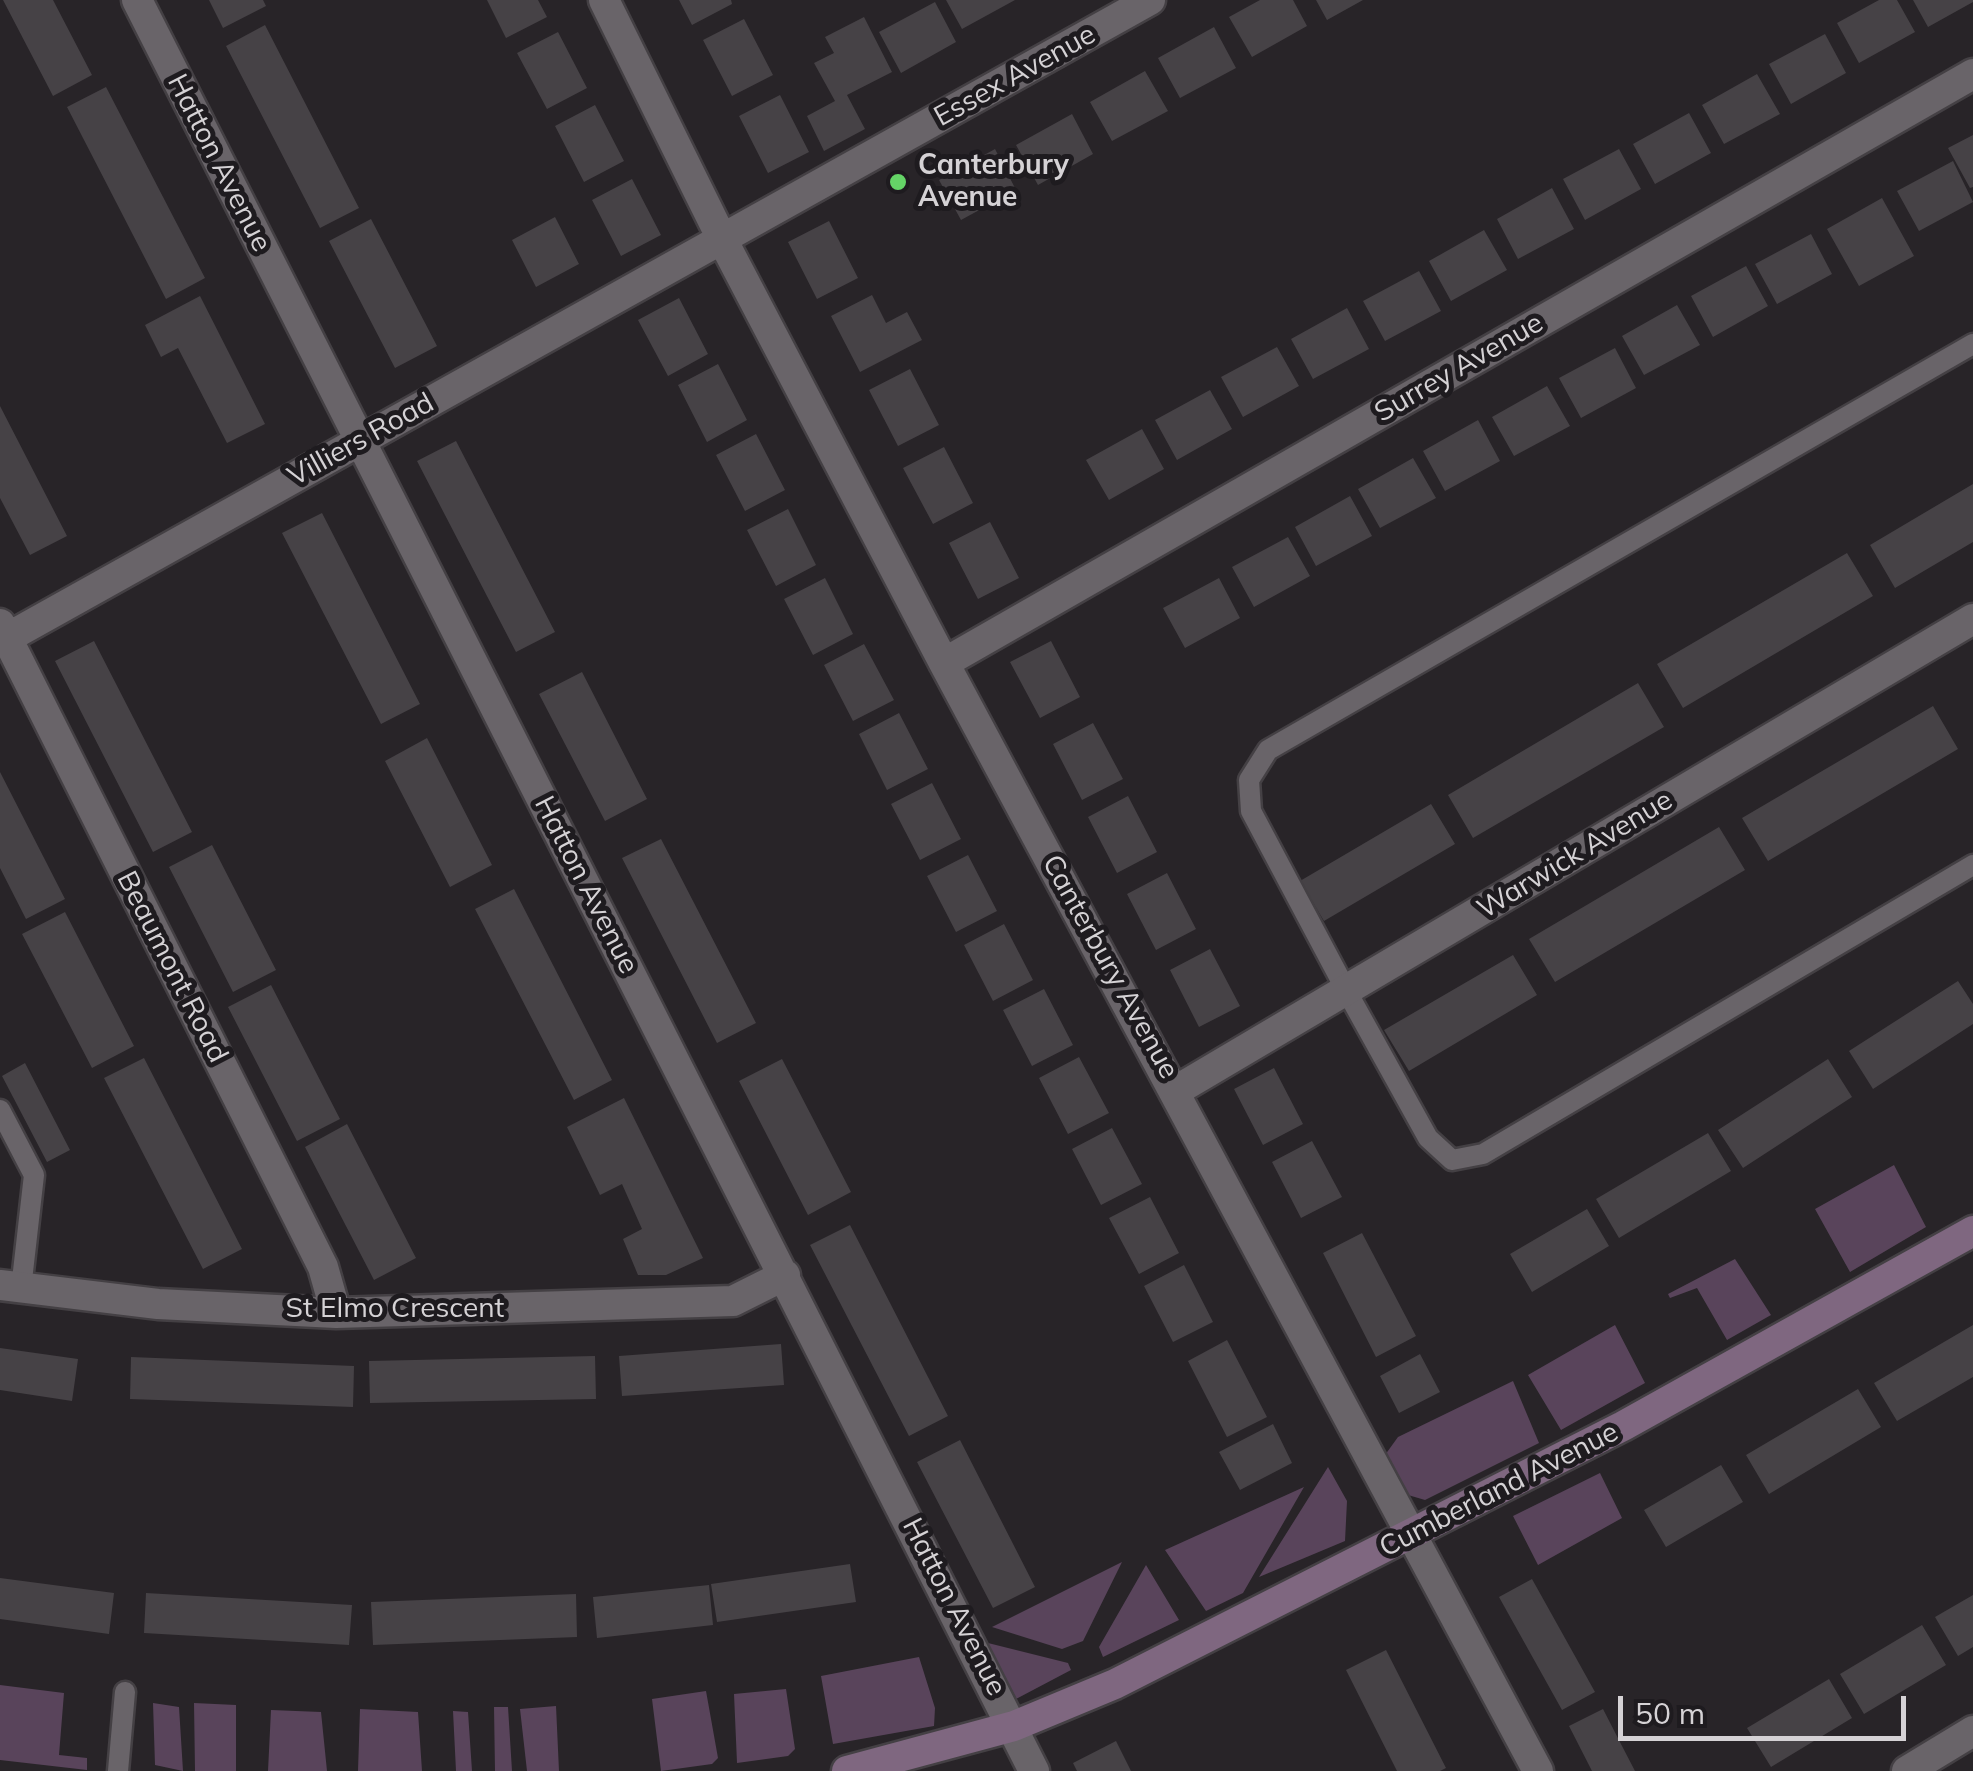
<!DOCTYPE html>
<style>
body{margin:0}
#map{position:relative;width:1973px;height:1771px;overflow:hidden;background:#282428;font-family:Mulish,sans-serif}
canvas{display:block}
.scale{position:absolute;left:1618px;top:1696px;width:288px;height:45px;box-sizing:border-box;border:5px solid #d5d2d5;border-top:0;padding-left:12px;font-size:30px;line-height:35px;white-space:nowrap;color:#d5d2d5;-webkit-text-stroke:8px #1e1b1f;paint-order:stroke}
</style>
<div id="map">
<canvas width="1973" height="1771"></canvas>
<div class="scale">50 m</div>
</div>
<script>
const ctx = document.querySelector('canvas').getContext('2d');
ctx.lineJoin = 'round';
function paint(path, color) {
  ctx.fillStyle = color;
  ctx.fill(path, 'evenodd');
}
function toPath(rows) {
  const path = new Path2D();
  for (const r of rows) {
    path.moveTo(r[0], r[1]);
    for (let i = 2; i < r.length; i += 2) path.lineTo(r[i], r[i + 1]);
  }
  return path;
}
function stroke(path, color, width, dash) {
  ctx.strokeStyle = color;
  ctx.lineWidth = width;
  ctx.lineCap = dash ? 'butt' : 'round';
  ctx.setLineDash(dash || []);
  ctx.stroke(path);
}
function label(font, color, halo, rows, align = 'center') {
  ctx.font = font + ' Mulish,sans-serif';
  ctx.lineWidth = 10;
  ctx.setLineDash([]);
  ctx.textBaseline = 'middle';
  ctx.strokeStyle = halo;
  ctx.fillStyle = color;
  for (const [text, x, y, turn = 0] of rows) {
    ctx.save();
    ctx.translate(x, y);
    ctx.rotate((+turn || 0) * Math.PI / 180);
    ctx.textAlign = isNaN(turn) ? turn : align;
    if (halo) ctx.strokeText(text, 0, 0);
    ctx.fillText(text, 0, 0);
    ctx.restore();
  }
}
paint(toPath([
 [1894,1165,1926,1227,1850,1272,1815,1209],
 [1735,1259,1771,1315,1727,1340,1697,1288,1670,1298,1668,1294],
 [1615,1325,1645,1383,1561,1430,1528,1375],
 [1513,1381,1539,1443,1425,1500,1408,1495,1385,1455,1398,1437],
 [1328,1467,1347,1501,1345,1541,1259,1577],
 [1600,1473,1622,1518,1538,1565,1513,1516],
 [1304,1487,1243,1593,1206,1611,1165,1550],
 [1122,1562,1083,1641,1062,1649,992,1627],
 [1146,1565,1179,1620,1103,1657,1099,1647],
 [984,1642,1068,1663,1071,1670,1016,1699,1006,1699],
 [919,1657,935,1708,934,1726,833,1744,821,1676],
 [0,1685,64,1693,59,1755,87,1758,87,1770,0,1760],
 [786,1689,795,1749,788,1756,737,1763,734,1694],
 [706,1691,718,1758,712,1764,661,1771,652,1699],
 [153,1703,179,1707,183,1771,155,1765],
 [194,1703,236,1705,236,1771,195,1771],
 [556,1706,559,1771,527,1771,520,1709],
 [494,1707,508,1707,512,1771,495,1771],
 [360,1709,418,1712,422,1771,358,1771],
 [271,1710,321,1712,327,1771,268,1771],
 [453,1711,468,1712,472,1771,456,1771]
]), '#59445b');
paint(toPath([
 [3,0,53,0,92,75,53,96],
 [209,0,263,0,266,6,223,28],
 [487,0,538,0,547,17,506,38],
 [679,0,731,0,732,4,692,25],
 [946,0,1015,0,962,29],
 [1260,0,1293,0,1307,26,1252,57,1229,17],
 [1316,0,1363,0,1327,20],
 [1879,0,1897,0,1915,32,1859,63,1837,23],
 [1913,0,1973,0,1973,2,1928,27],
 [935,2,956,42,901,73,879,32],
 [864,17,892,72,847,95,865,129,824,151,807,116,835,101,814,63,834,53,825,37],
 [744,19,773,75,732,96,703,40],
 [265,25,359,208,320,228,226,46],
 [1214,27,1236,68,1180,98,1158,58],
 [558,32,587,88,547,109,517,53],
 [1825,34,1846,73,1791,104,1769,64],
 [1145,71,1168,111,1112,141,1090,102],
 [1757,74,1780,114,1724,144,1702,105],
 [106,87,205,278,166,299,67,107],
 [780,95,809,152,768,173,739,116],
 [595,105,624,161,584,182,555,126],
 [1689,113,1711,153,1655,184,1633,144],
 [1072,114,1093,154,1038,185,1016,145],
 [1973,135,1973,187,1970,188,1948,148],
 [995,149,1016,190,961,220,939,180],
 [1619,149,1641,189,1585,220,1563,179],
 [1953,161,1973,202,1919,231,1897,191],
 [632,179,661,235,621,256,592,200],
 [1552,188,1574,229,1518,259,1497,219],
 [1882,198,1914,256,1859,286,1827,229],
 [555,217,579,264,536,287,512,240],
 [371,219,437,346,395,368,329,241],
 [829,221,858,278,817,299,788,242],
 [1484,230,1507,270,1451,301,1429,261],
 [1811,234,1832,274,1777,304,1755,264],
 [1746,266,1768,306,1713,337,1691,296],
 [1419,271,1441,311,1385,341,1363,301],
 [872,295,886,323,907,312,922,340,860,372,831,316],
 [200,296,265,424,227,443,178,348,161,357,145,325],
 [679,298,708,354,668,376,638,320],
 [1677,305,1700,345,1644,375,1622,336],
 [1347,308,1369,349,1313,379,1291,339],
 [1277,347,1299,386,1243,417,1221,377],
 [1615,348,1636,388,1581,418,1559,378],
 [718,364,747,420,707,442,678,385],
 [910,369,939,425,898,446,869,390],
 [1547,386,1570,426,1514,456,1492,417],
 [1210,390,1232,429,1177,460,1155,420],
 [0,406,67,536,30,555,0,498],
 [1478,420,1500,461,1445,491,1423,451],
 [1142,429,1164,469,1109,500,1086,460],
 [756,434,785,490,745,511,716,455],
 [456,441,555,632,516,652,417,461],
 [944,447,973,503,933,524,903,468],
 [1413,458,1436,498,1380,528,1358,489],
 [1973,484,1973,542,1895,588,1870,545],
 [1350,496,1372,536,1316,566,1295,527],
 [788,509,816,565,776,586,747,530],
 [322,513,420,704,381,724,282,533],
 [990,522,1019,578,978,599,949,543],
 [1288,537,1310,576,1254,607,1232,567],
 [1847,553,1873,596,1683,708,1657,664],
 [825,578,853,634,813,655,784,599],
 [1219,578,1240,618,1185,648,1163,608],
 [94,641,192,832,153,852,55,661],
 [1051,641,1080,697,1040,718,1010,662],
 [864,644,894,700,853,721,824,665],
 [582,672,647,799,605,821,539,694],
 [1638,683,1664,727,1473,838,1448,795],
 [1933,706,1958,749,1768,861,1742,818],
 [899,713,928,769,887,790,859,734],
 [1093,723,1123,779,1082,800,1053,744],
 [427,738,492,865,450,887,385,761],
 [0,772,65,899,26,919,0,868],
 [932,783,961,839,920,860,891,804],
 [1128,796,1157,852,1117,873,1088,817],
 [1431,804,1455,844,1324,921,1300,881],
 [1719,827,1745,870,1555,982,1529,939],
 [661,839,756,1023,717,1043,622,858],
 [212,845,276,970,233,992,169,867],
 [968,855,997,911,956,932,927,876],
 [1167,873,1196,929,1156,950,1127,894],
 [514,889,612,1080,574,1100,475,909],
 [65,912,134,1046,92,1068,22,934],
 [1004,924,1033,980,993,1001,964,945],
 [1210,949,1240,1006,1199,1027,1170,970],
 [1513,955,1537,995,1409,1071,1384,1030],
 [1958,981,1973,1004,1973,1024,1873,1089,1849,1051],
 [271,985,340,1119,297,1141,228,1007],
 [1044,989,1073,1045,1032,1066,1003,1010],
 [1079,1057,1109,1113,1068,1134,1039,1078],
 [144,1058,242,1249,203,1269,104,1078],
 [782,1059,851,1192,808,1215,739,1081],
 [1828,1059,1852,1097,1743,1168,1718,1130],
 [25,1063,70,1150,47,1162,2,1076],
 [1274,1068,1303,1124,1263,1145,1234,1089],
 [624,1098,703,1258,666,1275,638,1275,623,1239,642,1229,622,1184,600,1195,567,1127],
 [347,1124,416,1258,374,1280,305,1147],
 [1112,1128,1142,1184,1101,1205,1072,1149],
 [1708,1133,1731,1171,1619,1238,1596,1199],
 [1312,1141,1342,1197,1301,1218,1272,1162],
 [1150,1197,1179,1253,1139,1274,1109,1218],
 [1587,1209,1609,1246,1532,1292,1510,1254],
 [850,1225,948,1416,909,1436,810,1245],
 [1362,1233,1416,1336,1376,1357,1323,1253],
 [1184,1265,1213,1322,1173,1342,1144,1286],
 [1973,1325,1973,1377,1897,1421,1874,1383],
 [1227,1340,1267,1417,1227,1437,1188,1361],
 [781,1344,784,1385,622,1396,619,1356],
 [0,1348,78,1359,72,1401,0,1390],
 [1420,1354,1440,1392,1399,1413,1380,1376],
 [595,1356,596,1399,370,1403,369,1361],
 [131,1357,354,1366,353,1407,130,1399],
 [1858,1389,1881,1427,1769,1494,1746,1455],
 [1273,1424,1292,1463,1240,1490,1219,1452],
 [960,1440,1035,1587,993,1608,917,1462],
 [1721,1465,1743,1502,1666,1547,1644,1510],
 [850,1564,856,1602,717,1622,711,1584],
 [0,1578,114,1593,109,1634,0,1619],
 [1532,1579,1595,1692,1562,1710,1499,1597],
 [709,1585,713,1625,597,1638,593,1597],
 [146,1593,352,1605,349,1645,144,1633],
 [576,1594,577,1637,373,1645,371,1602],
 [1973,1595,1973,1647,1958,1656,1935,1617],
 [1922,1625,1946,1665,1864,1714,1840,1674],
 [1386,1650,1446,1768,1440,1771,1397,1771,1346,1670],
 [1829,1679,1852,1718,1771,1767,1747,1728],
 [1603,1709,1622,1746,1635,1771,1592,1771,1569,1726],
 [1116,1741,1131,1771,1077,1771,1073,1763]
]), '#464246');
const lane = toPath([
 [1973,344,1268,750,1249,780,1251,811,1346,990,1428,1138,1452,1160,1483,1154,1973,865],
 [0,1110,34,1175,21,1289],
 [118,1771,125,1692]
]);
const street = toPath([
 [137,0,1034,1771],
 [604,0,723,241,944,663,1538,1771],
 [0,624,323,1267,336,1313],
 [0,642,1150,0],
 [944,663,1973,74],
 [1177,1090,1973,619],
 [0,1285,158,1304,336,1313,733,1301,785,1275],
 [1907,1771,1973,1731]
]);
const secondary = toPath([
 [847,1771,1014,1726,1115,1684,1623,1426,1973,1231]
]);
stroke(lane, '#444044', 25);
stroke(street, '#444044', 35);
stroke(secondary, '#444044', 35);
stroke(lane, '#696469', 20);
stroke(street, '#696469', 30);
stroke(secondary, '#7f6780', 30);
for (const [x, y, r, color] of [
 [898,182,10,"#65d467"]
]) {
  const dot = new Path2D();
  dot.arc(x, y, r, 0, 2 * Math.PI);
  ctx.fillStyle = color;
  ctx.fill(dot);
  stroke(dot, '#1e1b1f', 4);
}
label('28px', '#d5d2d5', '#1e1b1f', [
 ["Essex Avenue",1015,76,-29],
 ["Hatton Avenue",219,163,63],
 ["Surrey Avenue",1459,368,-30],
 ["Villiers Road",361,440,-29],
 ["Warwick Avenue",1575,855,-31],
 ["Hatton Avenue",586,885,63],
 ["Beaumont Road",172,967,63],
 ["Canterbury Avenue",1110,967,61],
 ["St Elmo Crescent",395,1309],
 ["Cumberland Avenue",1499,1490,-27],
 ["Hatton Avenue",954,1607,63]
]);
label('bold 28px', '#d5d2d5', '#1e1b1f', [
 ["Canterbury",918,166],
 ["Avenue",918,198]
], 'left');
</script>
